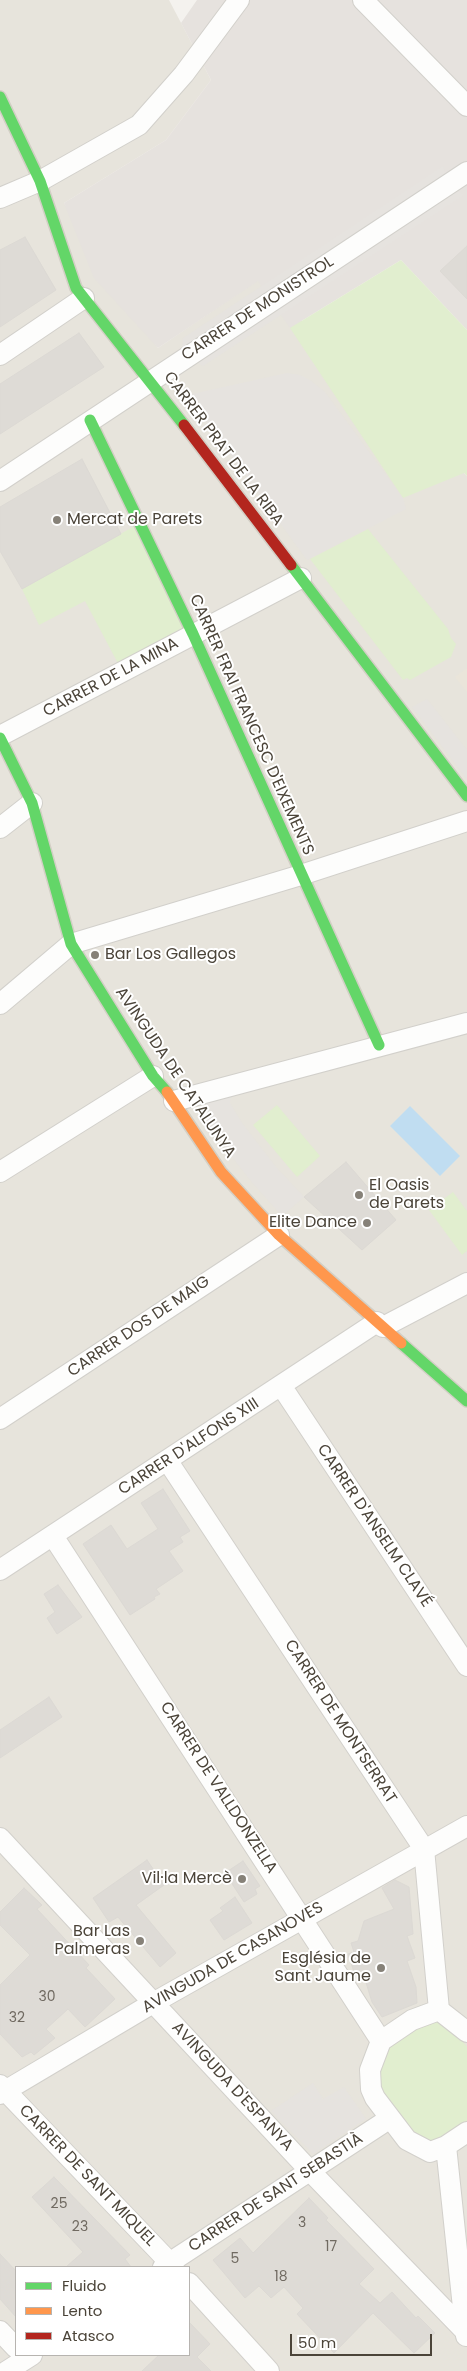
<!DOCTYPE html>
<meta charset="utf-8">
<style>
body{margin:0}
#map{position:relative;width:467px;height:2371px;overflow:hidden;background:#f4f2ee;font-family:Poppins,sans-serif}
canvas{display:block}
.legend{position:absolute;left:15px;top:2266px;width:175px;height:90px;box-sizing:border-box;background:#fff;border:1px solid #b7b4b0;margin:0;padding:6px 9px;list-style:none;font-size:15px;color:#4b4439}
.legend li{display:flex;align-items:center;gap:10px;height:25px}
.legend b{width:25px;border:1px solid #b7b4b0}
.scale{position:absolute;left:290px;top:2334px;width:142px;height:22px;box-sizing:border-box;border:2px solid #4b4439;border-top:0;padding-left:6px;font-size:15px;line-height:18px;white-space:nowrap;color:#4b4439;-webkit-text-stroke:4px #fff;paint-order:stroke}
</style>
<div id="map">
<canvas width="467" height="2371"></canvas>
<ul class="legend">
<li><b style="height:6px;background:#63d668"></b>Fluido</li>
<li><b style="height:6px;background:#ff974d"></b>Lento</li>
<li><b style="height:6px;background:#b3261e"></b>Atasco</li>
</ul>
<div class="scale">50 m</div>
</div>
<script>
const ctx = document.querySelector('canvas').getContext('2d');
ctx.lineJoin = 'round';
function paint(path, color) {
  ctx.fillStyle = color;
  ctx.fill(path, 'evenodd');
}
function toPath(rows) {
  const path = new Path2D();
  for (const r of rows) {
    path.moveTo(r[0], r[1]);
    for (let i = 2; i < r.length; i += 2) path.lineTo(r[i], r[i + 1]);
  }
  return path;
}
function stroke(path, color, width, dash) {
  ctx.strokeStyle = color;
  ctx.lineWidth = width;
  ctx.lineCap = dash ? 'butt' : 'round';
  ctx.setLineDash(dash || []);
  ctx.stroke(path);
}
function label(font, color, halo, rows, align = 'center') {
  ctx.font = font + ' Poppins,sans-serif';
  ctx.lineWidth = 4;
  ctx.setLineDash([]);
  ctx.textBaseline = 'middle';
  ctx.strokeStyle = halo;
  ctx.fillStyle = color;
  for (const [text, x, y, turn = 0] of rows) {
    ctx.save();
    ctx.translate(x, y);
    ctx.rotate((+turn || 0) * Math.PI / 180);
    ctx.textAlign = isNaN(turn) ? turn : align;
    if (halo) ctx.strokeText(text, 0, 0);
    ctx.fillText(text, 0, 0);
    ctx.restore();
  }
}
paint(toPath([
 [0,0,169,0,211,80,166,140,64,203,158,348,258,280,467,476,467,2371,0,2371],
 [16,2267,189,2267,189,2355,16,2355]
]), '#e7e4dc');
paint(toPath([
 [197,0,467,0,467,330,401,260,290,328,258,281,158,348,94,278,64,203,166,140,211,80,181,23]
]), '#e6e2de');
paint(toPath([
 [467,668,467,692,455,677]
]), '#eae5da');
paint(toPath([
 [401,260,467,330,467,476,464,473,403,498,290,328],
 [140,523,193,634,122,671,85,601,39,625,22,589],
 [368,529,448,629,451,638,456,644,451,657,410,680,407,678,403,680,310,559],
 [277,1105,320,1156,297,1177,253,1125],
 [453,1192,467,1211,467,1251,462,1255,429,1210],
 [439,2010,467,2047,467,2132,430,2152,375,2098,381,2041]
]), '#e1eecf');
paint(toPath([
 [443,166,448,179,182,352,183,338],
 [450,188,464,195,203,366,190,359],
 [287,373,300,375,310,380,325,392,403,498,406,509,307,560,197,409,192,394],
 [427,699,467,750,467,779,412,707],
 [231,1097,230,1103,242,1123,276,1167,304,1197,282,1216,251,1181,200,1116,200,1109,209,1102],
 [313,2083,323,2099,344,2087,366,2119,313,2154,271,2111]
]), '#e6e3df');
paint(toPath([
 [410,1106,460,1156,440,1176,390,1126]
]), '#c0ddf1');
const building = toPath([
 [25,237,56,290,0,327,0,250,25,237],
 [467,246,467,299,440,271,467,246],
 [79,333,104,367,0,434,0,384,79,333],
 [82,459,121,534,22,589,0,551,0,507,82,459],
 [346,1162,396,1220,362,1250,304,1197,346,1162],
 [163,1489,190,1531,180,1537,183,1542,169,1551,183,1571,156,1589,160,1594,154,1597,155,1599,130,1615,83,1544,111,1525,127,1549,158,1529,141,1503,163,1489],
 [58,1585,82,1617,57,1634,47,1618,55,1612,44,1594,58,1585],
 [49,1697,62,1717,0,1758,0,1730,49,1697],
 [147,1860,164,1885,136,1905,176,1953,160,1967,118,1917,109,1922,93,1898,147,1860],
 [243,1861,260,1886,255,1889,257,1894,244,1902,225,1873,243,1861],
 [395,1880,409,1887,413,1934,407,1936,415,1958,407,1961,416,1987,417,2003,382,2017,372,2002,364,1976,356,1978,348,1954,354,1952,351,1943,358,1941,364,1921,394,1909,382,1888,395,1880],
 [24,1888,42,1905,37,1909,89,1965,86,1968,115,1999,85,2027,68,2009,46,2029,55,2038,34,2055,31,2052,22,2057,0,2034,0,1985,30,1955,0,1925,0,1912,24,1888],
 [235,1897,252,1923,224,1940,210,1920,223,1911,220,1908,235,1897],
 [54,2177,130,2255,125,2259,131,2267,66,2267,83,2252,32,2197,54,2177],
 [309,2198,328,2218,326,2220,374,2269,359,2284,380,2303,392,2292,416,2318,418,2316,435,2333,414,2353,373,2313,334,2353,297,2314,303,2308,284,2287,271,2298,259,2286,245,2298,213,2260,240,2238,253,2253,309,2198],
 [0,2254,16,2271,16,2317,0,2299,0,2254],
 [189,2322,210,2344,197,2357,211,2371,142,2371,159,2355,189,2355,189,2322]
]);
paint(building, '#dedbd6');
stroke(building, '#dcd9d4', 1);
const street = toPath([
 [363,0,467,106],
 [0,198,40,181,139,125,184,74,239,0],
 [0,355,84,298],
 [0,481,467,172],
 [0,736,301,578],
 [0,828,32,803],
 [0,1004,71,944,301,875,467,821],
 [174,1101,467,1023],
 [0,1172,153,1076],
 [383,1327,467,1283],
 [282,1387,467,1666],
 [0,1419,279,1235],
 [167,1460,424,1849,439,2010],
 [53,1536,381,2041],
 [0,1570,377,1322],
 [0,1838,310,2171,467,2333],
 [467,2032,439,2010,412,2020,381,2041,370,2070,371,2089,375,2098,407,2140,430,2152,446,2146,467,2132],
 [0,2085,174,2267],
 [0,2094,153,2003,467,1826],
 [446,2146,466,2336],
 [163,2267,389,2119],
 [189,2283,269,2371],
 [0,2331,16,2348],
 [7,2371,32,2355]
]);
const fast = toPath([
 [0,97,40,181,76,288,184,425],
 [90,420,193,634,379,1045],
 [291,565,467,796],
 [0,738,32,803,71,944,153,1076,167,1092],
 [401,1343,467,1401]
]);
const slow = toPath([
 [167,1092,221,1172,279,1235,401,1343]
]);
const jam = toPath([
 [184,425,291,565]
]);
stroke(street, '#d2d0cb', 22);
stroke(fast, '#d3cfc5', 14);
stroke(slow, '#d3cfc5', 14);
stroke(jam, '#d3cfc5', 14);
stroke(street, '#fdfdfc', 20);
stroke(fast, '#63d668', 11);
stroke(slow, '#ff974d', 11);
stroke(jam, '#b3261e', 11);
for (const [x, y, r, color] of [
 [57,520,5,"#868178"],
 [95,955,5,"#868178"],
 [359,1195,5,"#868178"],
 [367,1223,5,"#868178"],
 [242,1879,5,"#868178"],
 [140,1941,5,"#868178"],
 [381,1968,5,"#868178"]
]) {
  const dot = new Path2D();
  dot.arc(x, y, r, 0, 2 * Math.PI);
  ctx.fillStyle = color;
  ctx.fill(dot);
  stroke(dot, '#fff', 2);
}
label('14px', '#706a61', null, [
 ["30",47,1997],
 ["32",17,2018],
 ["25",59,2204],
 ["3",302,2223],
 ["23",80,2227],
 ["17",331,2247],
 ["5",235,2259],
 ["18",281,2277]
]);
label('16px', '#4b4439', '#fff', [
 ["CARRER DE MONISTROL",258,309,-33],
 ["CARRER PRAT DE LA RIBA",223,449,53],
 ["CARRER DE LA MINA",111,678,-28],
 ["CARRER FRAI FRANCESC D'EIXEMENTS",251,725,66],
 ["AVINGUDA DE CATALUNYA",175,1073,56],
 ["CARRER DOS DE MAIG",139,1327,-34],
 ["CARRER D'ALFONS XIII",189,1447,-33],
 ["CARRER D'ANSELM CLAVÉ",374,1526,56],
 ["CARRER DE MONTSERRAT",340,1722,57],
 ["CARRER DE VALLDONZELLA",218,1788,57],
 ["AVINGUDA DE CASANOVES",233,1958,-30],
 ["AVINGUDA D'ESPANYA",232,2087,47],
 ["CARRER DE SANT MIQUEL",87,2176,46],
 ["CARRER DE SANT SEBASTIÀ",276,2193,-33]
]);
label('16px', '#4b4439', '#fff', [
 ["Mercat de Parets",67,520,"left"],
 ["Bar Los Gallegos",105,955,"left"],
 ["El Oasis",369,1186,"left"],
 ["de Parets",369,1204,"left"],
 ["Elite Dance",357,1223],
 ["Vil·la Mercè",232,1879],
 ["Bar Las",130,1932],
 ["Palmeras",130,1950],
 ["Església de",371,1959],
 ["Sant Jaume",371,1977]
], 'right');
</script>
